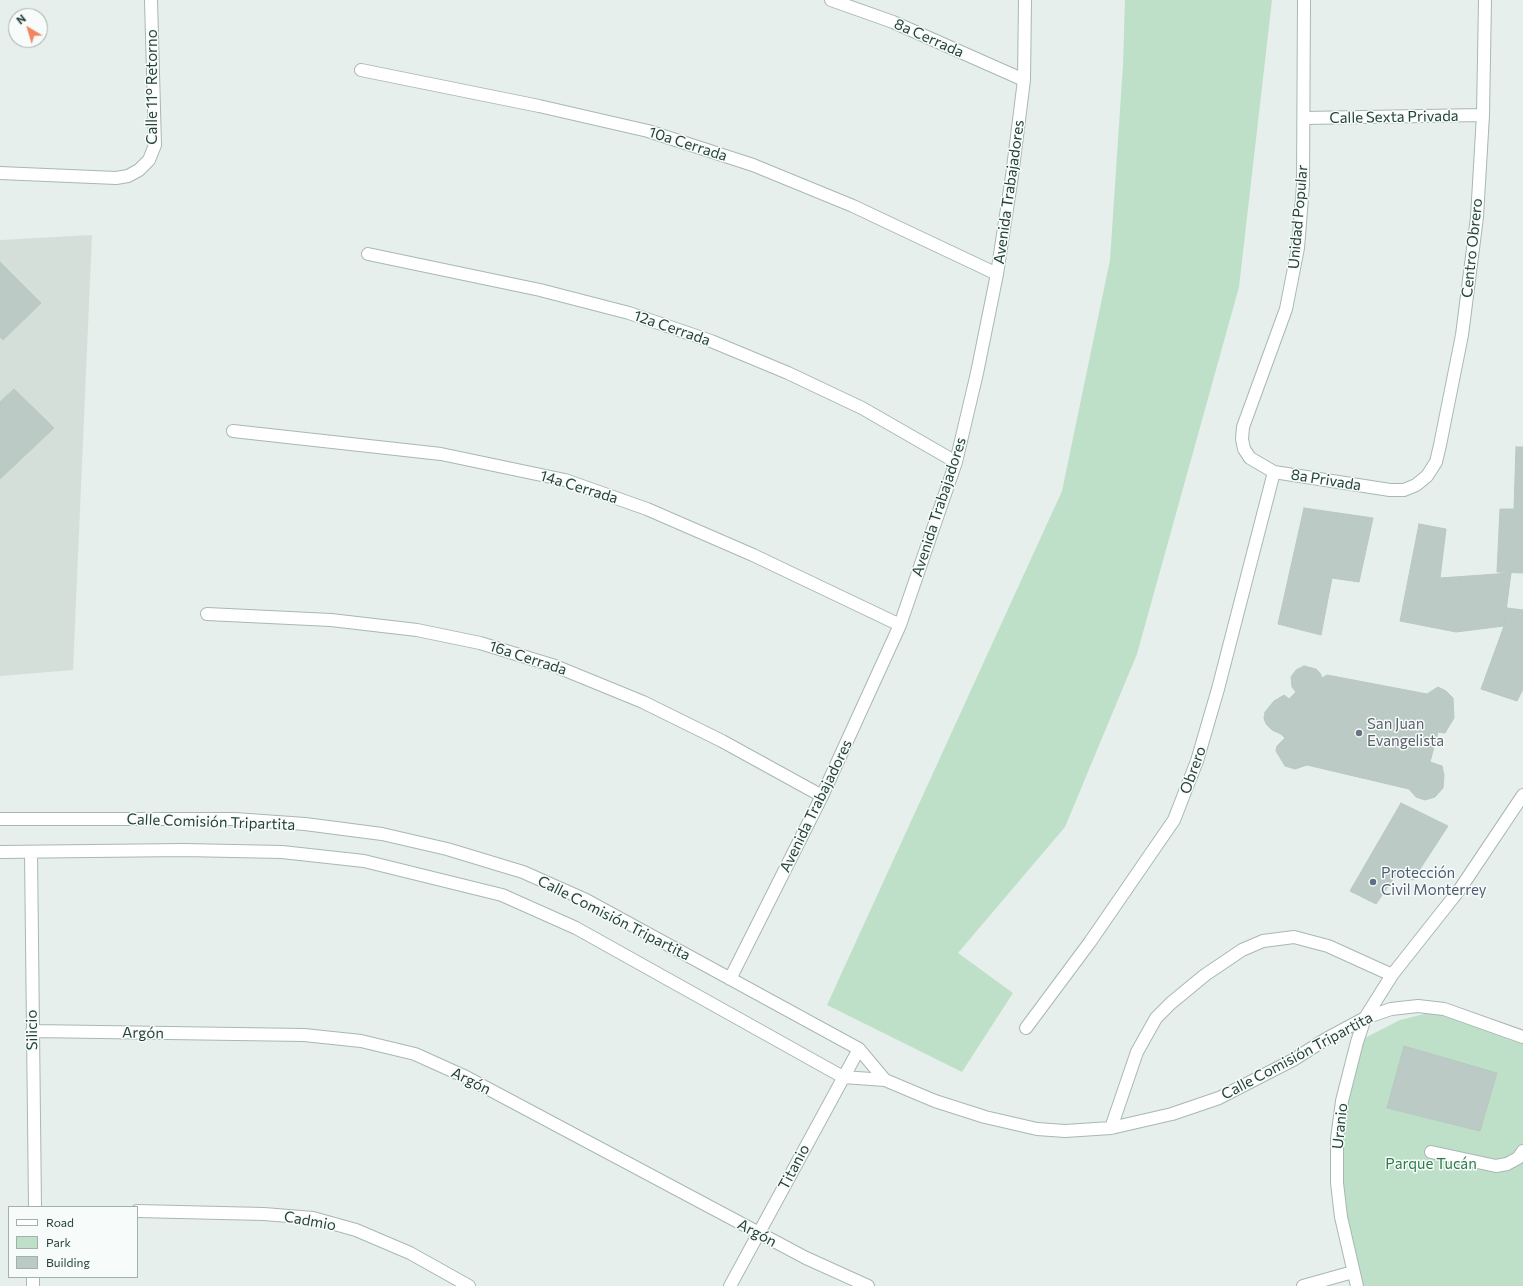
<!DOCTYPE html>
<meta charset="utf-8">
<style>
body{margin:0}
#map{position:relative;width:1523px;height:1286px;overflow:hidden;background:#e6efeb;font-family:Commissioner,sans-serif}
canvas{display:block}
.legend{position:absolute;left:8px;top:1206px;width:130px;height:72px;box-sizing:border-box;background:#f7fbf9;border:1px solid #a3b1ad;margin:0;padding:5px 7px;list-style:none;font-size:12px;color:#24423a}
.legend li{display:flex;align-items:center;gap:8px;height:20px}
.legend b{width:20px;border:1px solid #a3b1ad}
.north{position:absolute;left:8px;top:8px;width:40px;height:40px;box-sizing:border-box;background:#f7fbf9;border:1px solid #a3b1ad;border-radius:50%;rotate:322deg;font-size:11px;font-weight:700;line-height:16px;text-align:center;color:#24423a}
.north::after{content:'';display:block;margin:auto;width:14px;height:18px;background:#f4845f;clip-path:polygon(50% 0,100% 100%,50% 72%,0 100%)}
</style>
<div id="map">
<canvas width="1523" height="1286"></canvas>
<ul class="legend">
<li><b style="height:5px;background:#fff"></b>Road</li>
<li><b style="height:11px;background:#bfe0c8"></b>Park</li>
<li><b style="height:11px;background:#bbcac4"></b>Building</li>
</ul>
<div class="north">N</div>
</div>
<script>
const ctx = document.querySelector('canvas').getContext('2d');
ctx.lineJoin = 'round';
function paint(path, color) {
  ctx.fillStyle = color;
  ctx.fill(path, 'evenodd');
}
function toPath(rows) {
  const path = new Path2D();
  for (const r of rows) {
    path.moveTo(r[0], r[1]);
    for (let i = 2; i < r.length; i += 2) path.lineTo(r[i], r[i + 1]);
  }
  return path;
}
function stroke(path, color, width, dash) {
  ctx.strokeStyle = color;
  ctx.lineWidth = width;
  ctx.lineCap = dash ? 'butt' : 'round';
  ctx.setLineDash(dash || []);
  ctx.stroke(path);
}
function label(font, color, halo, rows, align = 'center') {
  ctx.font = font + ' Commissioner,sans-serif';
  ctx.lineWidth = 3;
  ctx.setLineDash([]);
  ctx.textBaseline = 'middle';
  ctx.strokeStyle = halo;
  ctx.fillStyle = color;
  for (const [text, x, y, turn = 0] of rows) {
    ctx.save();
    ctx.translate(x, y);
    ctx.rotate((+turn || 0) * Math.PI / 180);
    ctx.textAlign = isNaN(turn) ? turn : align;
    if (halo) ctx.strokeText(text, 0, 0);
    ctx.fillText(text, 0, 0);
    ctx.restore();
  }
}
paint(toPath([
 [92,235,73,670,0,676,0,240]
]), '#d4dfda');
paint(toPath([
 [1125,0,1272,0,1239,287,1137,654,1065,827,958,953,1013,993,962,1072,827,1005,1062,491,1110,260,1123,65],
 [1444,1009,1523,1037,1523,1286,1357,1286,1337,1183,1339,1117,1357,1042,1400,1020]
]), '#bfe0c8');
const building = toPath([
 [0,262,41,303,3,340,0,337,0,262],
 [14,389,54,428,0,479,0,402,14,389],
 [1516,447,1523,447,1523,573,1497,572,1500,509,1514,509,1516,447],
 [1304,508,1373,518,1359,582,1332,578,1321,635,1278,624,1304,508],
 [1419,524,1446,529,1440,578,1511,573,1504,626,1456,632,1400,621,1419,524],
 [1507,608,1523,610,1523,689,1517,701,1481,689,1504,626,1507,608],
 [1304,666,1316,669,1320,673,1322,678,1327,675,1427,694,1438,687,1446,691,1453,698,1454,718,1445,733,1438,732,1430,762,1442,766,1444,775,1443,788,1435,797,1425,800,1416,797,1409,789,1307,765,1295,769,1285,766,1276,751,1277,746,1285,738,1281,734,1272,730,1266,724,1264,718,1265,712,1274,701,1284,695,1289,699,1296,692,1292,687,1291,677,1296,670,1304,666],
 [1401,803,1448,826,1413,880,1398,872,1376,904,1350,891,1401,803],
 [1404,1046,1497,1073,1480,1131,1387,1108,1404,1046]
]);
paint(building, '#bbcac4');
stroke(building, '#b8c9c2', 1);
const minor = toPath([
 [831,0,893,22,1024,80],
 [1304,0,1303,185,1298,248,1286,309,1243,427,1242,439,1244,449,1250,458,1274,472,1390,490,1404,490,1416,485,1427,476,1436,462,1440,445,1462,335,1477,217,1483,115,1485,0],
 [361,70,539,106,648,131,753,165,853,206,997,274],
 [1304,118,1483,115],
 [0,173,116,178,128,176,139,170,149,160,155,145,151,0],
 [368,254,540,290,629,313,711,341,788,373,862,408,956,462],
 [233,431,441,454,565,480,647,509,753,555,900,625],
 [207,614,331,620,417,630,480,643,555,666,643,702,722,741,822,796],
 [0,819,235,819,305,824,382,834,447,849,523,872,586,900,859,1049,885,1080],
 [0,852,184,850,282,852,364,861,502,895,576,928,843,1077,885,1080,935,1101,985,1117,1037,1129,1065,1131,1111,1128,1172,1114,1219,1098,1293,1060,1326,1039,1365,1018,1391,1009,1418,1006,1444,1009,1523,1037],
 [31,852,35,1207],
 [730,979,822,796,900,625,956,462,977,373,997,274,1012,176,1024,80,1025,0],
 [1026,1028,1090,942,1174,820,1197,761,1218,689,1274,472],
 [32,1031,304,1035,361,1041,415,1054,466,1077,806,1258,868,1286],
 [1111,1128,1137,1052,1156,1018,1171,1003,1205,975,1242,950,1263,941,1294,937,1328,946,1392,975],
 [1431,1152,1496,1166,1507,1164,1518,1158,1523,1151],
 [137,1211,264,1214,313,1218,356,1230,410,1253,469,1286],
 [33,1286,33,1277],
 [730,1286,859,1049],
 [1303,1286,1353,1272],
 [1357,1286,1341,1217,1337,1183,1337,1139,1342,1101,1357,1042,1365,1018,1392,975,1460,889,1523,795]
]);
stroke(minor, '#a8b8b2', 14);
stroke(minor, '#fff', 12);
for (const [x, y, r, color] of [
 [1359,733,4,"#6b7280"],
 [1373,882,4,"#5c6f8a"]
]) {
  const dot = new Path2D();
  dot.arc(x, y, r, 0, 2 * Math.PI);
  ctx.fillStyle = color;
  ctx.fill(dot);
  stroke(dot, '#f7fbf9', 1.5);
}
label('15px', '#24423a', '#f7fbf9', [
 ["8a Cerrada",929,38,24],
 ["Calle 11° Retorno",152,87,-90],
 ["Calle Sexta Privada",1394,117,-1],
 ["10a Cerrada",688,144,18],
 ["Avenida Trabajadores",1009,192,-82],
 ["Unidad Popular",1298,217,-85],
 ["Centro Obrero",1472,248,-84],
 ["12a Cerrada",672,328,19],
 ["8a Privada",1326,480,9],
 ["14a Cerrada",579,487,17],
 ["Avenida Trabajadores",939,507,-72],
 ["16a Cerrada",528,658,18],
 ["Obrero",1193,770,-70],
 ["Avenida Trabajadores",816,806,-64],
 ["Calle Comisión Tripartita",211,822,2],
 ["Calle Comisión Tripartita",614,918,27],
 ["Silicio",32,1030,-91],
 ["Argón",143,1033,1],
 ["Calle Comisión Tripartita",1297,1056,-28],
 ["Argón",471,1081,27],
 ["Uranio",1340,1126,-84],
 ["Titanio",794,1167,-62],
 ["Cadmio",310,1221,10],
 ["Argón",757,1233,28]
]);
label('15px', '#5b616d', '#f7fbf9', [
 ["San Juan",1367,724],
 ["Evangelista",1367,741]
], 'left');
label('15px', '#4e5e75', '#f7fbf9', [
 ["Protección",1381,873],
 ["Civil Monterrey",1381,890]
], 'left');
label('15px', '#2d7a4b', '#f7fbf9', [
 ["Parque Tucán",1431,1164]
]);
</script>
